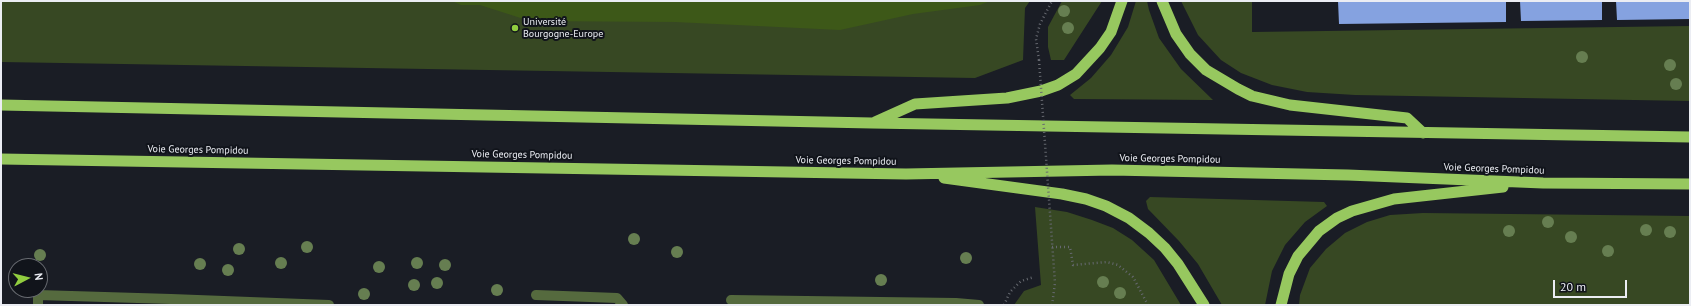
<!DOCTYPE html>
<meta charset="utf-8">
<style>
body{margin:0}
#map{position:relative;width:1691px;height:306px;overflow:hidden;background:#1a1d25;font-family:"PT Sans",sans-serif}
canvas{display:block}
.frame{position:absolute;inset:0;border:2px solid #ebedf3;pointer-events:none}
.north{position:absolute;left:8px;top:258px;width:40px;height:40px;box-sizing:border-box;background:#11141b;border:1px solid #686b71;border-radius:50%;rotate:83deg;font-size:11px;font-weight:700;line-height:16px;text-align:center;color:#ebedf3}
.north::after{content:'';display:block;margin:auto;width:14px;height:18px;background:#91cd3f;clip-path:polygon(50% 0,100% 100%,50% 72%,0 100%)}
.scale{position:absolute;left:1553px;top:280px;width:74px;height:18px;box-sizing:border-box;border:2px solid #ebedf3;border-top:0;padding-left:5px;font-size:12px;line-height:14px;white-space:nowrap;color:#ebedf3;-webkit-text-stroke:3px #11141b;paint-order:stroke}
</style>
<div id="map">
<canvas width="1691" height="306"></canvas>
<div class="frame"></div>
<div class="north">N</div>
<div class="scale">20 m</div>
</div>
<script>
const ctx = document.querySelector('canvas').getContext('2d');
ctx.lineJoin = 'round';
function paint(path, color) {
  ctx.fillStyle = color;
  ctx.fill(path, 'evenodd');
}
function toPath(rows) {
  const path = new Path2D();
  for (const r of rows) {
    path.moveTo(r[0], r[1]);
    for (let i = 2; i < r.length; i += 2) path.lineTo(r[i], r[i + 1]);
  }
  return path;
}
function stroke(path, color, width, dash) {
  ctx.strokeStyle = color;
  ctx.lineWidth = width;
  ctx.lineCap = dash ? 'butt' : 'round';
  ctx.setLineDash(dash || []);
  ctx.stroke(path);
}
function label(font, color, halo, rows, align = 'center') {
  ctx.font = font + ' "PT Sans",sans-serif';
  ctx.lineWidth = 4;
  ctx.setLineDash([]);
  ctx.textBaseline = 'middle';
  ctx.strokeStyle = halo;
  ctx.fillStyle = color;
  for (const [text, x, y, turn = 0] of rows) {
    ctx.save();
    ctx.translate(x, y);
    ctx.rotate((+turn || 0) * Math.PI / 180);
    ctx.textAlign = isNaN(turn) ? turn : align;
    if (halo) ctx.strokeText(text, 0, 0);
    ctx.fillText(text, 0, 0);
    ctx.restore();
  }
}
paint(toPath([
 [1,1,1030,1,1025,8,1023,60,975,78,1,62],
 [1062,1,1102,1,1064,60,1051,60,1048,47,1048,27],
 [1136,1,1147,1,1149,10,1159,38,1181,69,1213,100,1074,99,1070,95,1091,78,1111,55,1128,27],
 [1181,1,1252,1,1252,32,1690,26,1690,101,1355,95,1307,92,1272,85,1241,73,1221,60,1198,35],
 [1150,197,1324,202,1327,206,1305,222,1285,245,1272,271,1265,305,1222,305,1198,264,1179,241,1148,209,1146,201],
 [1035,207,1067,212,1092,220,1113,228,1132,240,1154,260,1181,305,1014,305,1024,291,1041,285],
 [1423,213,1690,216,1690,305,1299,305,1300,295,1310,268,1326,249,1345,233,1367,222,1390,215]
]), '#374823');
paint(toPath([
 [452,1,990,1,980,5,913,14,840,30,675,22,530,21,480,5,461,5]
]), '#3d5818');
paint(toPath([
 [1338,1,1506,1,1506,22,1339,24],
 [1520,1,1602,1,1602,20,1521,21],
 [1616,1,1690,1,1690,19,1617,20]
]), '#85a2e0');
stroke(toPath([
 [1039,60,1036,39,1040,24,1052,1],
 [1052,247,1070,247,1073,265,1107,262,1118,265,1133,277,1148,305],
 [1004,305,1010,292,1021,281,1034,277],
 [1052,305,1055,283]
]), '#666970', 2.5, [1, 3]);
stroke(toPath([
 [536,295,617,298,623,305],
 [38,305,38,295,171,299],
 [171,305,171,299,329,305]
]), '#556a3e', 10);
stroke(toPath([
 [731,300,956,303,979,305]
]), '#556a3e', 10);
stroke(toPath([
 [1162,1,1176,34,1190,54,1206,70,1238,89,1252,96,1290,105,1407,118,1423,133],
 [1,105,872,123,1690,137],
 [875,122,915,104,1007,98,1041,91,1058,85,1076,74,1100,48,1111,32,1122,1],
 [1,159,906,174,1112,170,1348,175,1543,183,1690,184],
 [944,178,1062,194,1086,199,1106,206,1129,218,1149,233,1165,248,1178,264,1204,305],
 [1281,305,1289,274,1298,256,1319,231,1337,218,1352,211,1394,199,1503,187]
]), '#97c85f', 11);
stroke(toPath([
 [1039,60,1055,283]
]), '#666970', 2.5, [1, 3]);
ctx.fillStyle = '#667e51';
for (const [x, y] of [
 [1064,11],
 [1068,28],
 [1582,57],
 [1670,65],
 [1676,84],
 [1548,222],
 [1646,230],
 [1509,231],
 [1670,232],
 [1571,237],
 [634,239],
 [307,247],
 [239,249],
 [1608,251],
 [677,252],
 [40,255],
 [966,258],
 [281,263],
 [417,263],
 [200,264],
 [445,265],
 [379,267],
 [228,270],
 [881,280],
 [1103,282],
 [437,283],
 [414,285],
 [497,290],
 [1120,293],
 [364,294]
]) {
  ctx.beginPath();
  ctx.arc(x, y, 6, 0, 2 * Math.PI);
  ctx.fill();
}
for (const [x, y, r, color] of [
 [515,28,4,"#91cd3f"]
]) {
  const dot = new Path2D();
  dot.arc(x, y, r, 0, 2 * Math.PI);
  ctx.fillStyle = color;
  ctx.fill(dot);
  stroke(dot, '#11141b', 1.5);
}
label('10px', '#ebedf3', '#11141b', [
 ["Université",523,22],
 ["Bourgogne-Europe",523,34]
], 'left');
label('10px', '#ebedf3', '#11141b', [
 ["Voie Georges Pompidou",198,150,1],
 ["Voie Georges Pompidou",522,155,1],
 ["Voie Georges Pompidou",1170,159,1],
 ["Voie Georges Pompidou",846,161,1],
 ["Voie Georges Pompidou",1494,169,2]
]);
</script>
